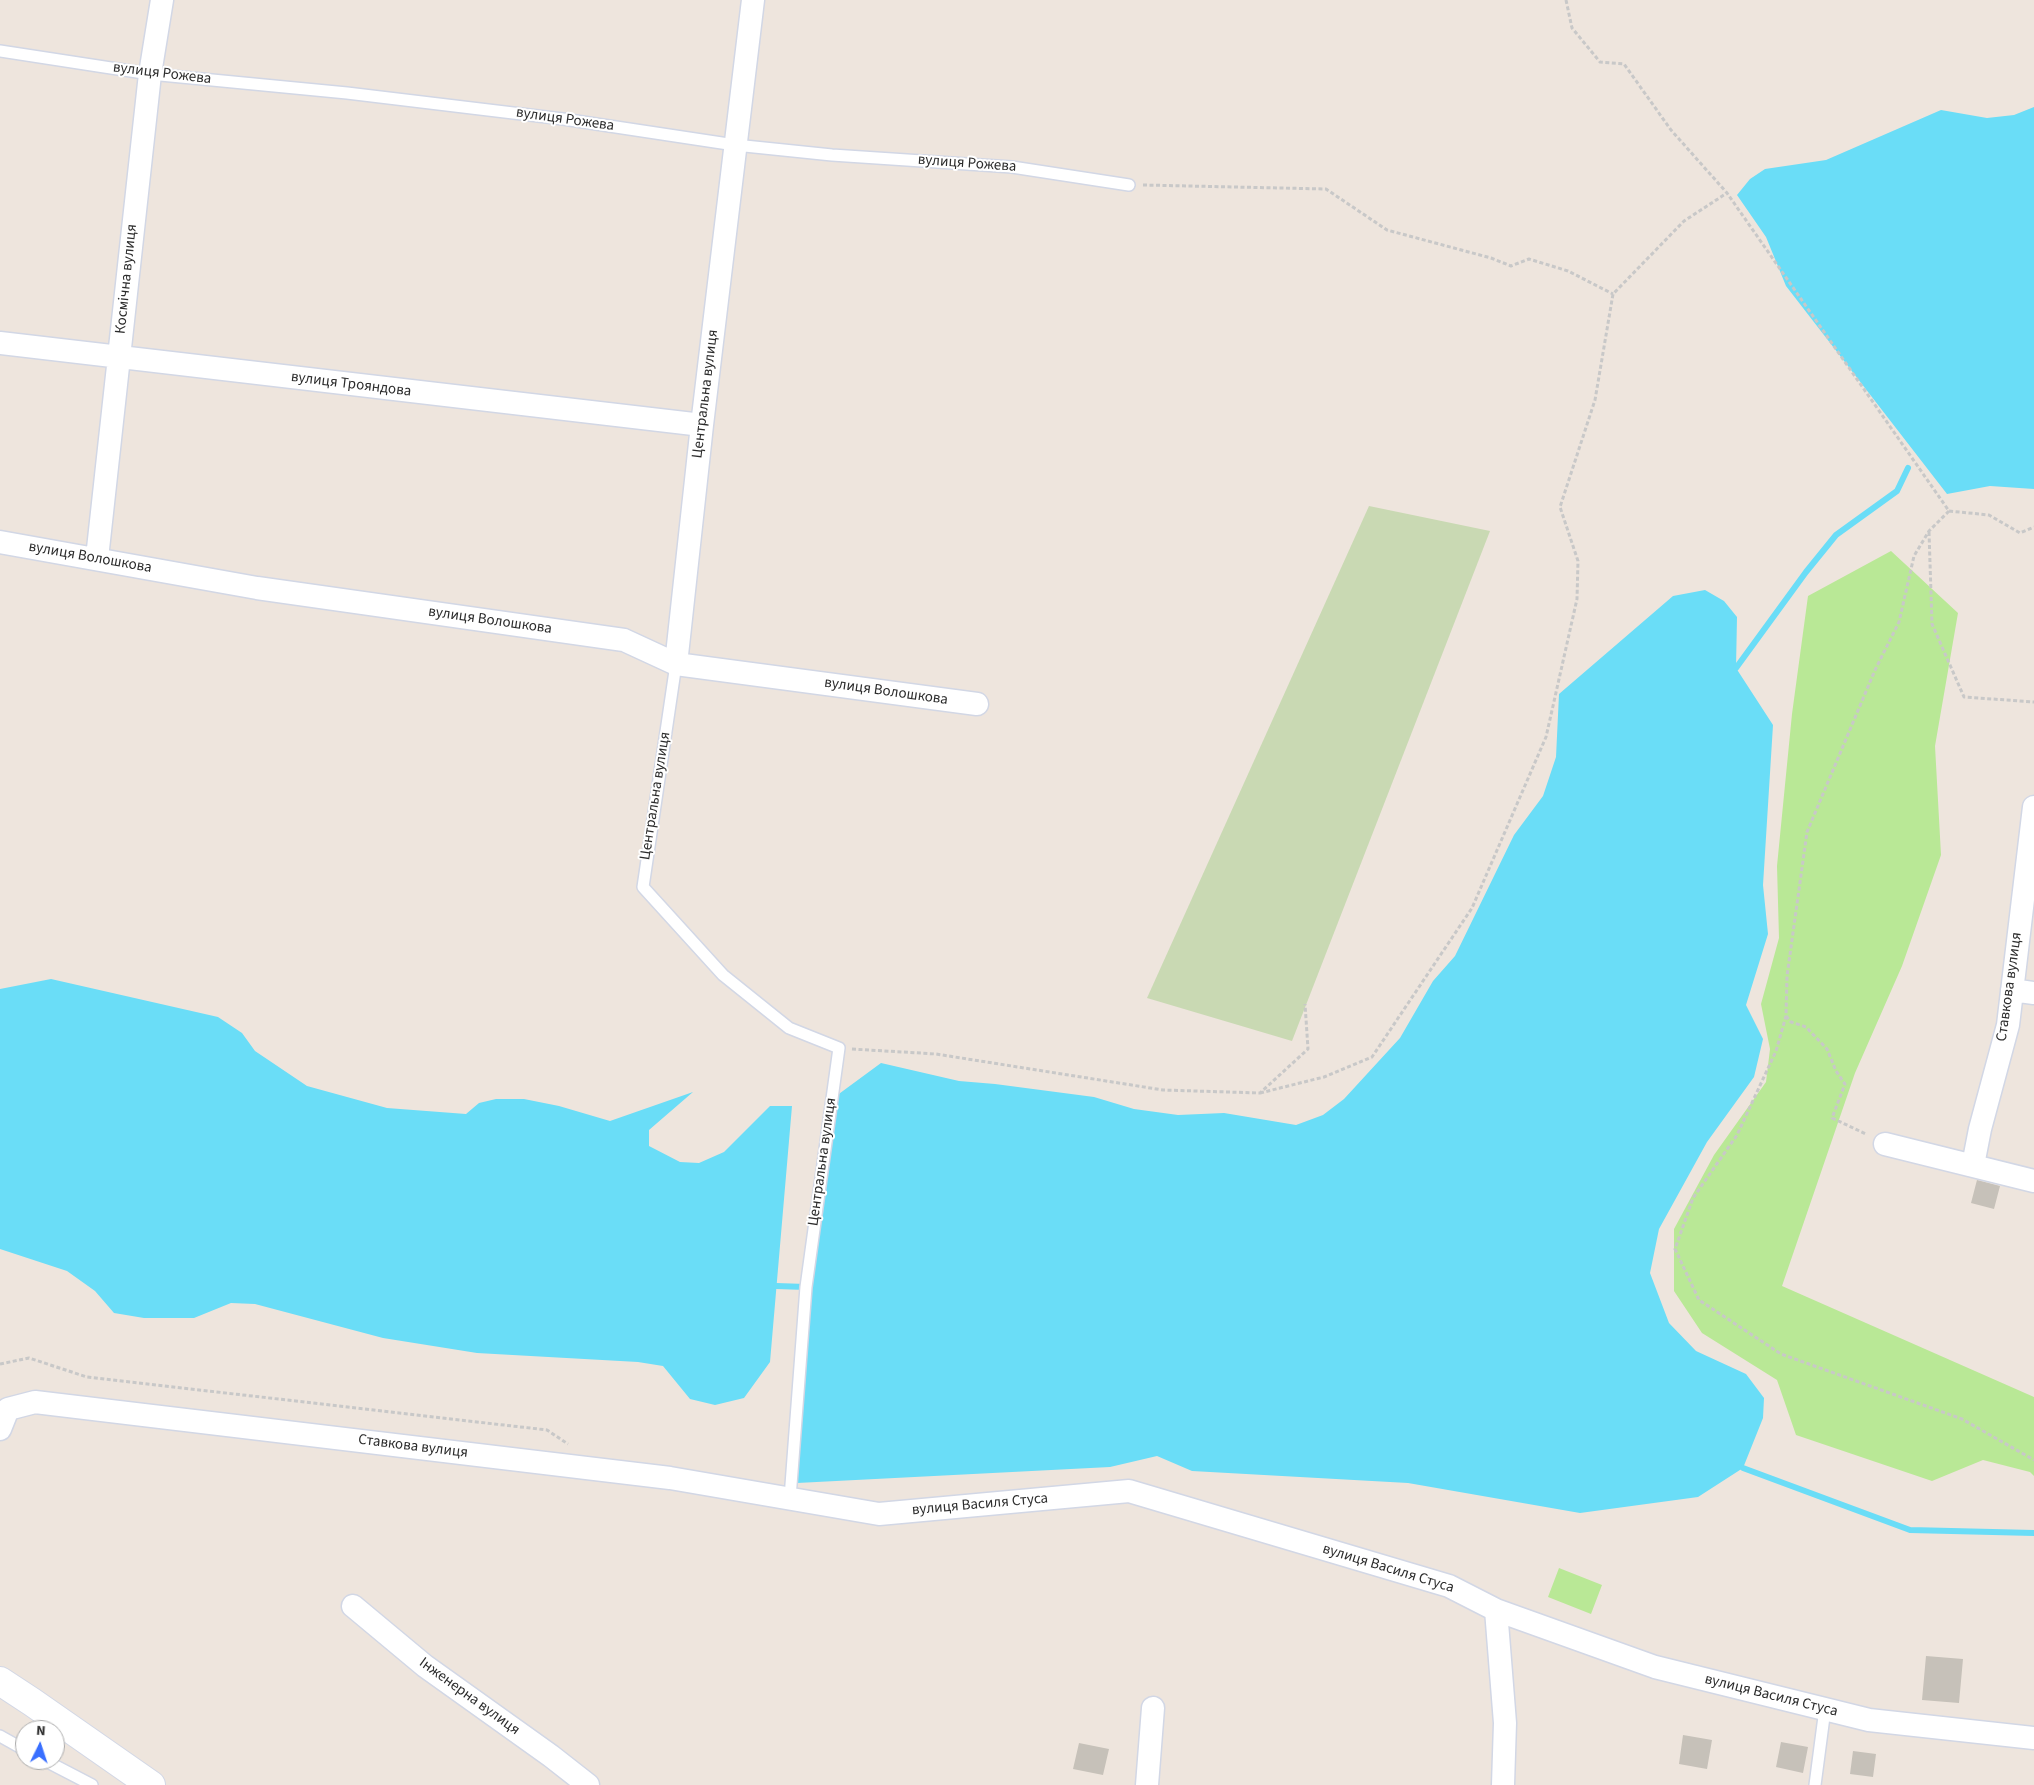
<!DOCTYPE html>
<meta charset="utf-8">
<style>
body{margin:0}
#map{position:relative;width:2034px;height:1785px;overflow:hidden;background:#eee5dd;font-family:"Source Sans 3",sans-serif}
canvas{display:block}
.north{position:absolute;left:15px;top:1720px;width:50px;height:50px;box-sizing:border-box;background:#fff;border:1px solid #ababab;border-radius:50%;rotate:4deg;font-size:14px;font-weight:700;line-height:20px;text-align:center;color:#2c2c2c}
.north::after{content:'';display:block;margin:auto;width:18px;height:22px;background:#396fff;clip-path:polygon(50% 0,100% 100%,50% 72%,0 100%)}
</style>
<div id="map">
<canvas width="2034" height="1785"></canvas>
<div class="north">N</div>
</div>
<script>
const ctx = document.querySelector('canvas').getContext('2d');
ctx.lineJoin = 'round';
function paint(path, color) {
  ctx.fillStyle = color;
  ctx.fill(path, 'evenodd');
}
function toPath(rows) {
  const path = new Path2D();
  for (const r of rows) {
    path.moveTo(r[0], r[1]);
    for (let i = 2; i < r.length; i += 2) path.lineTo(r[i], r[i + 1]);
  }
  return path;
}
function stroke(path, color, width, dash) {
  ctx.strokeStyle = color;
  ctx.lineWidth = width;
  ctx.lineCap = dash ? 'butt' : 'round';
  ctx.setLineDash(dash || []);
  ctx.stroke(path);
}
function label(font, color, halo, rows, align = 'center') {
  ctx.font = font + ' "Source Sans 3",sans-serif';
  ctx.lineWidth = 4;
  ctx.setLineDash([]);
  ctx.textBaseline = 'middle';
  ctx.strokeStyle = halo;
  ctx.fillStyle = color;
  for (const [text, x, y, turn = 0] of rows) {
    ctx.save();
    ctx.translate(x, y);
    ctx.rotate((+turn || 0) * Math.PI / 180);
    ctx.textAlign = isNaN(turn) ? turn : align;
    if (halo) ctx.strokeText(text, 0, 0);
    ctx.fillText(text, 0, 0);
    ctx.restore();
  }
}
paint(toPath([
 [1891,551,1958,613,1935,746,1941,855,1902,966,1855,1073,1782,1286,2034,1397,2034,1476,2030,1472,1983,1460,1932,1481,1796,1435,1777,1380,1702,1333,1674,1291,1674,1229,1714,1155,1766,1082,1770,1049,1761,1004,1779,938,1777,866,1792,714,1808,596],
 [1559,1568,1602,1585,1591,1614,1548,1597]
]), '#b9e896');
paint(toPath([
 [1369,506,1490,531,1292,1041,1147,998]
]), '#c9d9b3');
paint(toPath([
 [2034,107,2034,489,1990,486,1947,494,1786,286,1766,237,1737,195,1750,179,1765,169,1826,160,1941,110,1987,118,2014,115],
 [1705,590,1724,601,1737,617,1736,668,1773,725,1763,885,1768,934,1746,1005,1763,1039,1754,1077,1707,1142,1659,1229,1650,1273,1669,1323,1696,1351,1746,1374,1764,1398,1763,1418,1743,1468,1698,1497,1580,1513,1408,1483,1192,1471,1157,1456,1110,1467,797,1483,806,1287,832,1099,881,1063,959,1081,995,1084,1094,1097,1134,1109,1178,1115,1224,1113,1296,1125,1323,1115,1344,1099,1400,1038,1433,981,1455,956,1514,835,1543,796,1556,757,1559,694,1673,596],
 [51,979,218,1017,242,1033,255,1051,307,1086,387,1108,466,1114,479,1103,496,1099,524,1099,559,1106,610,1121,693,1092,649,1130,649,1146,680,1162,699,1163,724,1152,770,1106,792,1106,770,1362,744,1398,715,1405,690,1399,663,1366,638,1362,477,1353,383,1338,255,1304,231,1303,194,1318,144,1318,114,1313,95,1291,67,1271,0,1249,0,989]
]), '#6addf7');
stroke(toPath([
 [1736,668,1806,572,1836,535,1897,491,1908,468],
 [776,1286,806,1287],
 [1743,1468,1910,1530,2034,1533]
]), '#6addf7', 6);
paint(toPath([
 [1977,1180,2000,1186,1994,1209,1971,1203],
 [1926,1656,1963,1659,1959,1703,1922,1700],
 [1683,1735,1712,1740,1707,1769,1679,1764],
 [1781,1742,1808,1747,1803,1773,1776,1767],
 [1079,1743,1109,1749,1103,1775,1073,1769],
 [1853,1751,1876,1754,1873,1777,1850,1774]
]), '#c6c1b9');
const service = toPath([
 [0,51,150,74,347,93,563,119,735,145,832,155,1012,167,1129,185],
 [676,664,643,887,723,975,789,1028,839,1048,806,1287,790,1498],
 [0,1736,25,1750],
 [44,1760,92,1785],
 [1815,1785,1825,1709]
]);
const minor = toPath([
 [0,343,702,425],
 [0,542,257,588,624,640,676,664,977,704],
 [97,558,150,74,162,0],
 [676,664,702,425,753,0],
 [2012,990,2034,993],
 [1885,1144,2034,1181],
 [1973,1165,1980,1129,2008,1025,2034,807],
 [0,1429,8,1409,35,1402,670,1478,879,1514,1129,1491,1449,1586,1496,1610,1655,1667,1869,1720,2034,1738],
 [353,1606,425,1666,551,1756,588,1785],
 [1496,1610,1505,1723,1503,1785],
 [1147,1785,1153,1708]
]);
const tertiary = toPath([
 [0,1681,32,1702,151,1785]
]);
stroke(service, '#d2d7e5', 14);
stroke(minor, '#d2d7e5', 25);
stroke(tertiary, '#d2d7e5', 30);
stroke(toPath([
 [1566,0,1572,28,1600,62,1624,64,1671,130,1727,193,1949,511,1989,515,2020,533,2034,527],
 [1143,185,1326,189,1387,230,1491,258,1511,266,1529,259,1568,271,1613,294],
 [1949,511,1929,531,1914,556,1899,622,1875,670,1807,832,1787,976,1786,1016,1776,1051,1737,1135,1693,1198,1675,1249,1699,1300,1781,1354,1962,1419,2034,1460],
 [1929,532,1932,624,1964,697,2034,702],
 [1786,1016,1791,1022,1806,1027,1827,1049,1836,1071,1845,1084,1832,1118,1866,1134],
 [852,1049,936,1054,1163,1090,1260,1093,1308,1049,1305,1004],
 [1260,1093,1324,1077,1372,1057,1472,908,1546,737,1577,599,1578,561,1560,507,1595,400,1613,294,1684,221,1727,193],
 [0,1364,29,1358,87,1377,547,1430,568,1444]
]), '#c8c8c8', 3, [4, 2.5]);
stroke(service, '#fff', 11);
stroke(minor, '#fff', 22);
stroke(tertiary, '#fff', 28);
label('15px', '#2c2c2c', '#fff', [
 ["вулиця Рожева",162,74,7],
 ["вулиця Рожева",565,120,8],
 ["вулиця Рожева",967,164,4],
 ["Космічна вулиця",127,279,-84],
 ["вулиця Трояндова",351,385,7],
 ["Центральна вулиця",706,394,-83],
 ["вулиця Волошкова",90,558,10],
 ["вулиця Волошкова",490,621,8],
 ["вулиця Волошкова",886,692,8],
 ["Центральна вулиця",656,796,-81],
 ["Ставкова вулиця",2010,987,-82],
 ["Центральна вулиця",823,1162,-82],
 ["Ставкова вулиця",413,1447,7],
 ["вулиця Василя Стуса",980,1505,-5],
 ["вулиця Василя Стуса",1388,1569,17],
 ["вулиця Василя Стуса",1771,1696,14],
 ["Інженерна вулиця",469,1697,36]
]);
</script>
